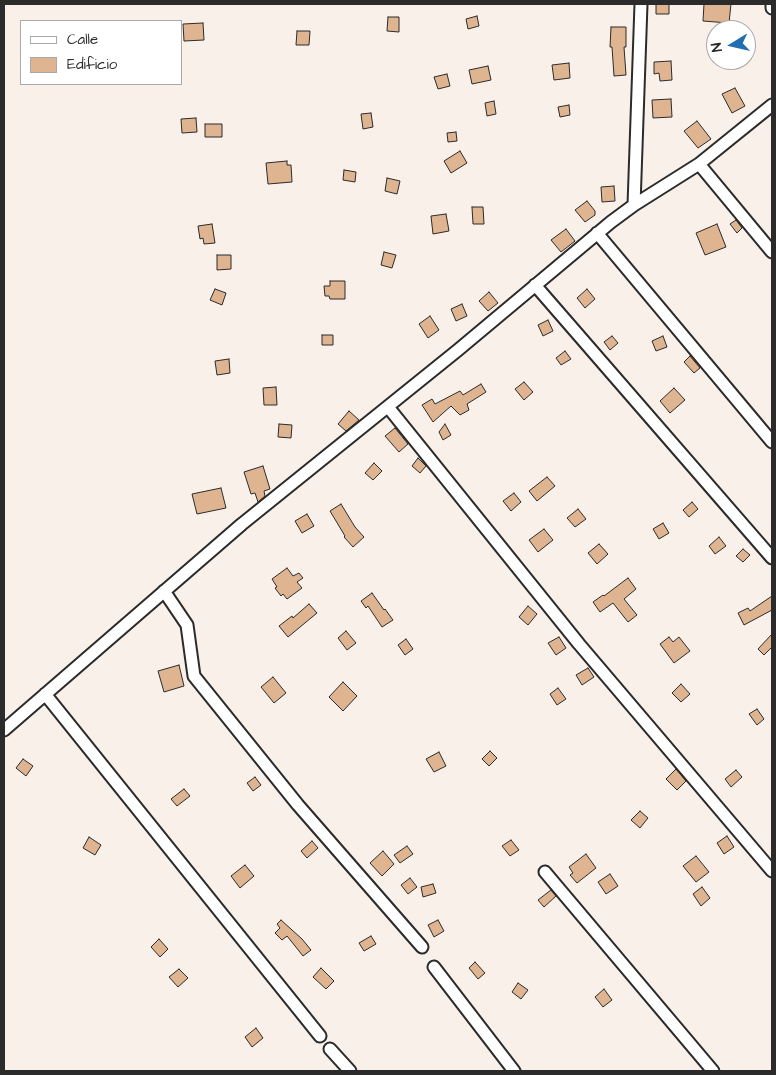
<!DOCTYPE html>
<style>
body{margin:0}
#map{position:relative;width:776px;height:1075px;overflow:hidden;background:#f9f0e9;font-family:"Architects Daughter",sans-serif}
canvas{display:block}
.frame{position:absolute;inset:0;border:5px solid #2b2b2b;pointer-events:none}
.legend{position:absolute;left:20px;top:20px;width:162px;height:65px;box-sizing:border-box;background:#fff;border:1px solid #aaa;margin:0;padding:6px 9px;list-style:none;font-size:15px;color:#2b2b2b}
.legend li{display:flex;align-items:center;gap:10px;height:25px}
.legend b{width:25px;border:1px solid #aaa}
.north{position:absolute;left:706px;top:20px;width:50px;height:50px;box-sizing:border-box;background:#fff;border:1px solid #aaa;border-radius:50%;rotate:261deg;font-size:14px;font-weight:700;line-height:20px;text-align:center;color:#2b2b2b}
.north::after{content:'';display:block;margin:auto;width:18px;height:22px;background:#1f6fb2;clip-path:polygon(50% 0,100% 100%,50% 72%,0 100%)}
</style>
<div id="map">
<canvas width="776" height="1075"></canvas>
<div class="frame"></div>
<ul class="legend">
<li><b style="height:6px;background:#fff"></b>Calle</li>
<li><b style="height:14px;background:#dfb490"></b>Edificio</li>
</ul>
<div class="north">N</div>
</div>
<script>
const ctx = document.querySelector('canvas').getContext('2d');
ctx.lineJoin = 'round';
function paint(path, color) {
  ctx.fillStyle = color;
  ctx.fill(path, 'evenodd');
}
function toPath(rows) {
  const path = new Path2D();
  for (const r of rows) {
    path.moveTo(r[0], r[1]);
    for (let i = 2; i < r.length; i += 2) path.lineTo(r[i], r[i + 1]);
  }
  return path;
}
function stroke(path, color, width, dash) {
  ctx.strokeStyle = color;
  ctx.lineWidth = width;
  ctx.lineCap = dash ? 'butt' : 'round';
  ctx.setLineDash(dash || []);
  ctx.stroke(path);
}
const building = toPath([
 [656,4,669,4,669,14,656,14,656,4],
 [704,4,731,4,729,23,703,21,704,4],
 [477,16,479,26,468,29,466,19,477,16],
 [388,17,399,17,399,32,387,31,388,17],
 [203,23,204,40,184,41,183,24,203,23],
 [611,27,626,27,626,47,624,47,626,75,614,76,612,47,610,47,611,27],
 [297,31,310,31,309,45,296,45,297,31],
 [671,61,672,80,660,81,659,73,654,74,654,62,671,61],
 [569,63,570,78,554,80,552,65,569,63],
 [488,66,491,80,472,84,469,70,488,66],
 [447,74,450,86,438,89,434,77,447,74],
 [735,88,745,106,732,113,722,94,735,88],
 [671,99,672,117,653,118,652,100,671,99],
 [494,101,496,114,487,116,485,103,494,101],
 [569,105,570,115,560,117,558,107,569,105],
 [371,113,373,127,363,129,361,114,371,113],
 [196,118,197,132,182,133,181,119,196,118],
 [697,121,711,139,698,148,684,131,697,121],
 [205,124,222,124,222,137,205,137,205,124],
 [456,132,457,141,448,142,447,133,456,132],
 [460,151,467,163,451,173,444,161,460,151],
 [287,161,287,165,291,165,292,182,268,184,266,163,287,161],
 [344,170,356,172,355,182,343,180,344,170],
 [387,178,400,181,397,194,385,191,387,178],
 [614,186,615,201,602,202,601,187,614,186],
 [587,201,595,211,595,215,585,222,575,210,587,201],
 [472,207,483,207,484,224,473,224,472,207],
 [446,214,449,231,433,234,431,216,446,214],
 [736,220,742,228,737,233,730,224,736,220],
 [212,224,215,243,204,244,203,238,200,239,198,226,212,224],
 [717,224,726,247,705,255,696,233,717,224],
 [566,229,575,241,561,252,551,240,566,229],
 [384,252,396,255,392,268,381,265,384,252],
 [217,255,231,255,231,269,217,270,217,255],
 [330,281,345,281,345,299,330,299,329,296,325,296,324,286,330,286,330,281],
 [215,289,226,293,222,305,210,300,215,289],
 [587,289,595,299,585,308,577,298,587,289],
 [489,292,498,303,488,311,479,301,489,292],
 [462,304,467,316,456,321,451,309,462,304],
 [430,316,439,330,428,338,419,324,430,316],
 [548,320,553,331,543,336,538,325,548,320],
 [322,335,333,335,333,345,322,345,322,335],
 [612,336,618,343,610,350,604,342,612,336],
 [663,336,667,347,656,351,652,341,663,336],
 [565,351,571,359,561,365,556,358,565,351],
 [690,356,700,368,694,373,684,362,690,356],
 [229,359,230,373,217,375,215,361,229,359],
 [524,382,533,392,524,400,515,389,524,382],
 [481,384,486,392,467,404,469,410,460,415,451,406,433,422,422,405,432,399,435,404,460,391,463,395,481,384],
 [276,387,277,405,264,405,263,388,276,387],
 [674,388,685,400,670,413,660,401,674,388],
 [349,411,359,420,346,431,338,424,349,411],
 [279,424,292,425,291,438,278,437,279,424],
 [445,424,451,435,443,440,439,432,445,424],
 [395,428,408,444,399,452,385,436,395,428],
 [418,458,426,466,420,473,412,466,418,458],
 [374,463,382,471,373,480,365,473,374,463],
 [263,466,270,489,264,491,265,496,258,502,255,493,251,494,244,472,263,466],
 [547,477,555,486,537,501,529,491,547,477],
 [221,488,226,508,197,514,192,494,221,488],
 [514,493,521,502,511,511,503,501,514,493],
 [692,502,698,509,689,517,683,510,692,502],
 [341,504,355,527,364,537,353,547,344,537,345,536,330,511,341,504],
 [578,509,586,519,575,527,567,518,578,509],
 [307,514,314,526,302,533,295,521,307,514],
 [663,523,669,533,659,539,653,529,663,523],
 [544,529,553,540,538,552,529,540,544,529],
 [719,537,726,546,715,554,709,546,719,537],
 [599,544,608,554,597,564,588,553,599,544],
 [743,549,750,555,743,562,736,556,743,549],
 [287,568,293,576,299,573,303,578,297,582,302,588,287,599,283,594,281,596,275,588,277,587,272,579,287,568],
 [628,578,636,589,624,599,637,615,628,622,613,603,600,612,593,602,603,595,604,596,628,578],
 [372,593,384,610,385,609,393,620,382,627,368,606,366,608,361,601,372,593],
 [772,596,772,610,744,625,738,613,748,608,750,611,772,596],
 [309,604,317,613,288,637,279,626,292,616,293,618,309,604],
 [528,606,537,614,528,625,519,617,528,606],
 [346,631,356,643,347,650,338,638,346,631],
 [772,634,772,647,764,655,758,649,772,634],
 [559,637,566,648,556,655,548,643,559,637],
 [669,637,673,642,679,637,690,651,674,663,660,644,669,637],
 [406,639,413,649,405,655,398,645,406,639],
 [179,665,184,686,164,692,158,671,179,665],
 [588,668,594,677,582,685,576,675,588,668],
 [273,677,286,693,274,703,261,687,273,677],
 [343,682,357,696,343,711,329,697,343,682],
 [681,684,690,694,681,702,672,693,681,684],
 [558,688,566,699,557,705,550,694,558,688],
 [757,709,764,719,757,725,749,714,757,709],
 [490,751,497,758,489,766,482,759,490,751],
 [439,752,446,766,434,772,426,759,439,752],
 [23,759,33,766,26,776,16,768,23,759],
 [676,769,686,781,677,790,666,779,676,769],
 [736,770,742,777,731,787,725,779,736,770],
 [255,777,261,785,253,791,247,783,255,777],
 [184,789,190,796,177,806,171,799,184,789],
 [640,811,648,818,640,828,631,820,640,811],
 [727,836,734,847,724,854,717,843,727,836],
 [89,837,101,845,95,855,83,848,89,837],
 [511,840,519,850,510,856,502,846,511,840],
 [312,841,318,848,307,858,301,851,312,841],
 [407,846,413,854,400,863,394,855,407,846],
 [383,851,394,864,382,876,370,863,383,851],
 [586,854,596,868,577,883,570,875,573,873,569,867,586,854],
 [696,856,709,872,696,882,683,866,696,856],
 [245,865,254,876,240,888,231,876,245,865],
 [610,874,618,886,606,894,598,882,610,874],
 [410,878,417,887,408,894,401,885,410,878],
 [433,884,436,893,423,897,421,887,433,884],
 [702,887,710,898,701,906,693,894,702,887],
 [551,890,556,896,544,907,538,900,551,890],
 [281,920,302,939,311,950,303,956,287,936,282,940,275,933,280,928,277,924,281,920],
 [438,920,444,931,434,937,428,925,438,920],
 [371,936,376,944,364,951,359,943,371,936],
 [159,939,168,949,160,957,151,947,159,939],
 [475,962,485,973,478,979,469,968,475,962],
 [321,968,334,981,326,989,313,977,321,968],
 [179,969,188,978,178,987,169,977,179,969],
 [518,983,528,990,521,999,512,992,518,983],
 [604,989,612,1000,603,1007,595,997,604,989],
 [256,1028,263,1038,252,1047,245,1037,256,1028]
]);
paint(building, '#dfb490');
stroke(building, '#2b2b2b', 1);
const street = toPath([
 [772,4,772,8],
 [699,164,772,252],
 [634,205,641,4],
 [597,233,772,442],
 [535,285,772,558],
 [388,407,579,644,772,871],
 [164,591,187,625,194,676,298,805,422,947],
 [45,694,320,1036],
 [4,730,242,524,458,350,611,222,634,205,699,164,772,105],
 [545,872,713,1071],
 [434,967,514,1071],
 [330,1049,350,1071]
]);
stroke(street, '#2b2b2b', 15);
stroke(street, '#fff', 11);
</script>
